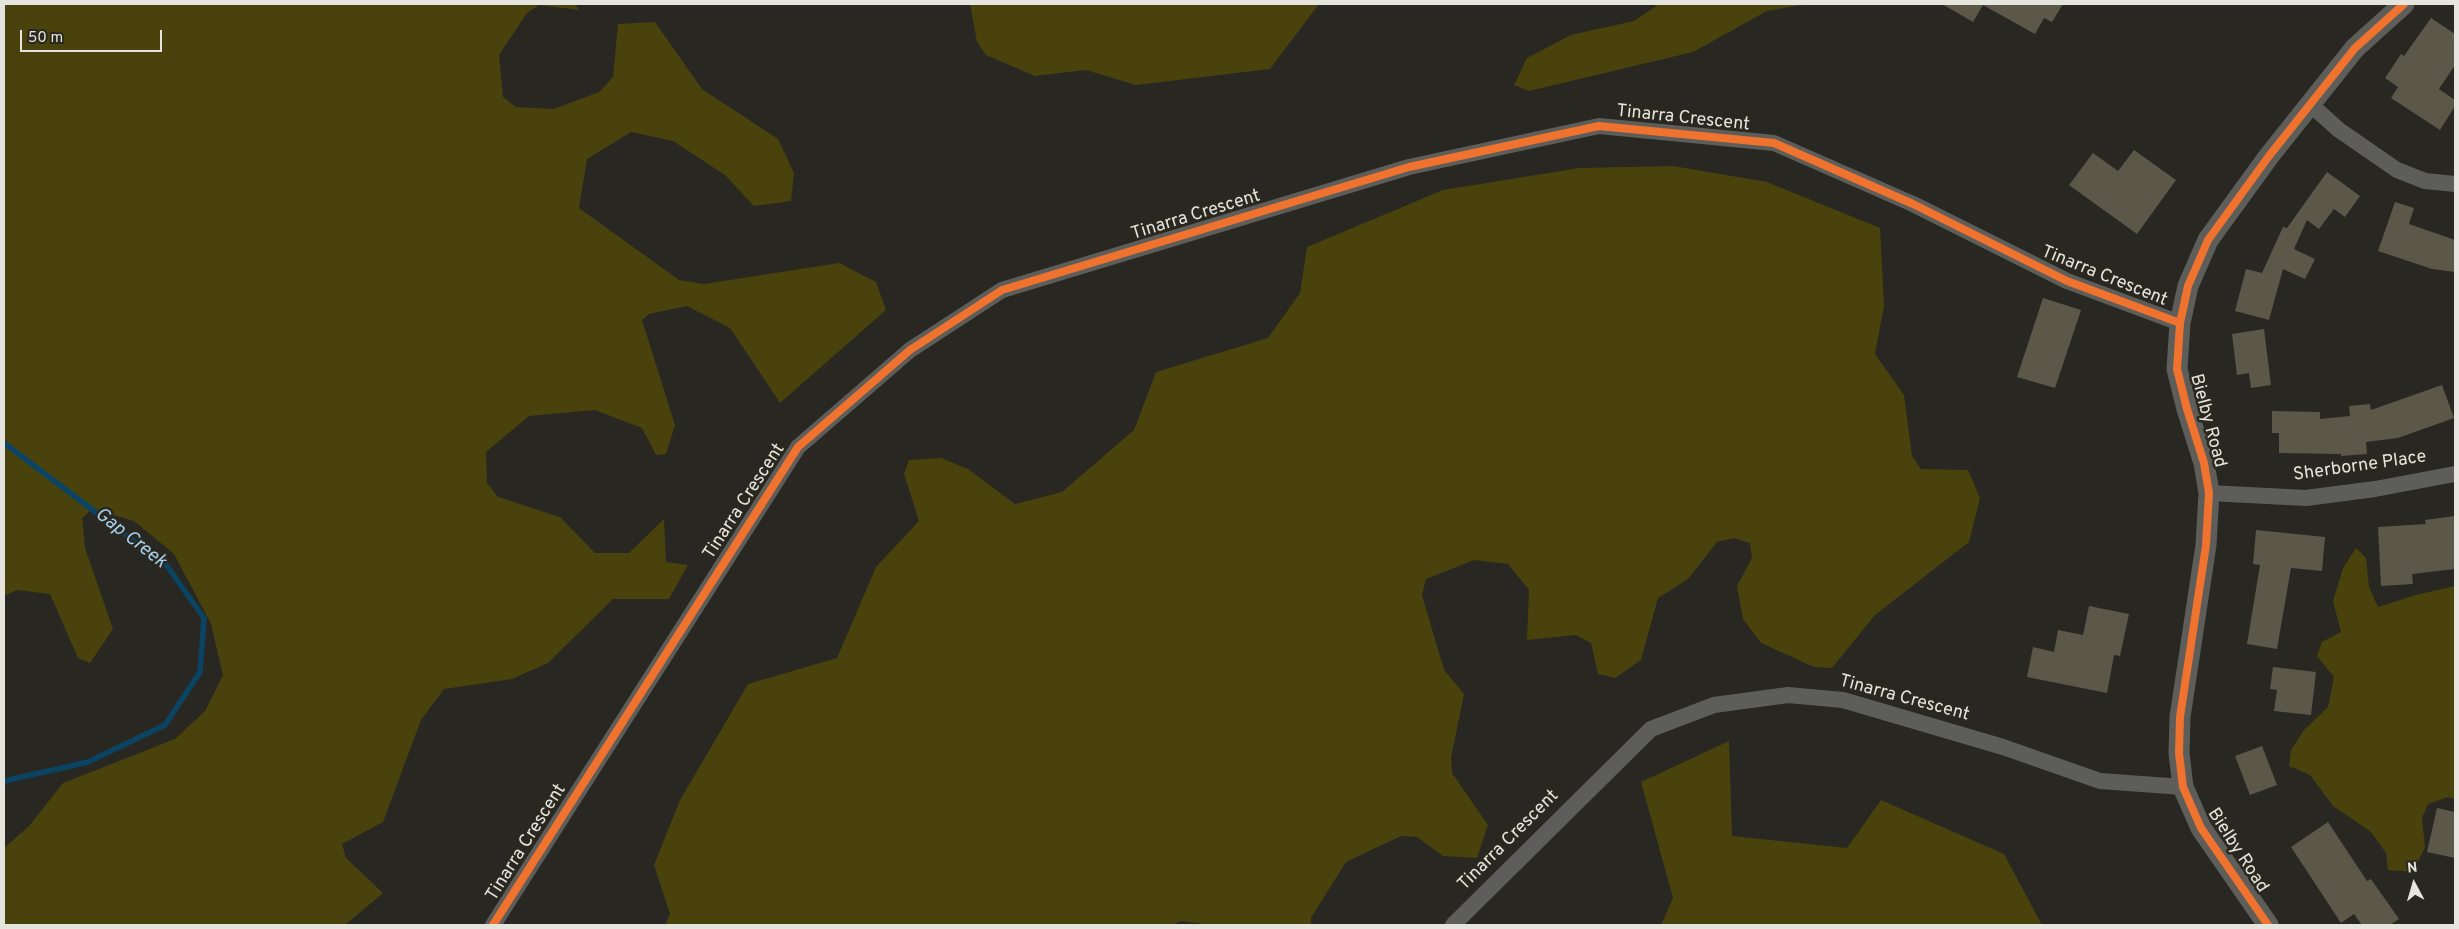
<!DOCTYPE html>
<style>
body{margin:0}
#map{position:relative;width:2459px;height:929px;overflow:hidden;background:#282722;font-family:Overpass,sans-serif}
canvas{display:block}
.frame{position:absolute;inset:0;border:5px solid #e5e5de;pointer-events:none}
.north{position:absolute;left:2389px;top:859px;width:50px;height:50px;-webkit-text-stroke:4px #2b291f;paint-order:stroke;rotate:354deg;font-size:14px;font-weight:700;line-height:20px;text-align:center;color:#e5e5de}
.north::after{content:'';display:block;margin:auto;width:18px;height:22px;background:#e5e5de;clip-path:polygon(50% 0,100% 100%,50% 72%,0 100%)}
.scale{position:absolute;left:20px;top:30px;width:142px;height:22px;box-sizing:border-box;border:2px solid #e5e5de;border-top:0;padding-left:6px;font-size:15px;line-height:18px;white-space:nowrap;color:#e5e5de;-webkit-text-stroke:4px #2b291f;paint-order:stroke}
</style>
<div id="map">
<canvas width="2459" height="929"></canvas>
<div class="frame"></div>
<div class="north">N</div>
<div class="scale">50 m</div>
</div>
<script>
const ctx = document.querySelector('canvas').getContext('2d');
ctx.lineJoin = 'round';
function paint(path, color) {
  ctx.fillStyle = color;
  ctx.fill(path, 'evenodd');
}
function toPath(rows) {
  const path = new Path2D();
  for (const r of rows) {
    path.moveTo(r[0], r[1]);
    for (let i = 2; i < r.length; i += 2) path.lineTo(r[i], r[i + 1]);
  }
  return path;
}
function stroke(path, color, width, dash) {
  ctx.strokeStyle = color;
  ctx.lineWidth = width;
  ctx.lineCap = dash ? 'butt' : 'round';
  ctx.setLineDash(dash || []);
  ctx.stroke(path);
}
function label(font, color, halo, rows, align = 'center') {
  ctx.font = font + ' Overpass,sans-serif';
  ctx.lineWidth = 5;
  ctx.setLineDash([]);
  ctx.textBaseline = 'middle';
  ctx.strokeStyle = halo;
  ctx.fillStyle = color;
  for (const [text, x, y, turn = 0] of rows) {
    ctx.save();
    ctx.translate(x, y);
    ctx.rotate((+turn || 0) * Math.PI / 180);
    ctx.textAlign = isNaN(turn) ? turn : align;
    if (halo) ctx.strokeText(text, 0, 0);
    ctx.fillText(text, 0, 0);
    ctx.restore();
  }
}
paint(toPath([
 [4,4,575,4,579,10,539,5,527,13,499,55,503,97,516,107,554,109,599,92,613,77,618,24,655,22,702,89,778,139,794,173,791,201,754,206,725,175,673,141,631,132,587,159,579,208,679,280,704,284,839,263,876,282,886,310,780,403,730,328,687,306,649,314,642,320,675,425,666,454,656,455,642,428,595,410,529,416,486,452,487,483,498,497,560,517,595,553,629,553,664,519,666,562,688,565,669,599,613,599,548,663,512,679,444,689,421,720,383,822,342,844,346,858,383,893,345,925,4,925,4,848,29,826,63,783,175,739,205,711,223,675,211,624,174,554,134,521,92,509,82,518,85,548,113,629,90,663,78,658,50,594,17,590,4,596],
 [970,4,1319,4,1270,69,1136,85,1086,70,1035,76,986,55,977,42],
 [1659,4,1807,4,1767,11,1693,52,1529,91,1514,85,1527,58,1571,35,1634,21],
 [1673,166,1767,182,1880,228,1884,306,1875,354,1904,395,1912,456,1921,469,1968,470,1980,498,1969,542,1875,615,1832,668,1814,667,1761,643,1743,619,1737,586,1752,558,1750,543,1734,538,1717,542,1688,579,1658,598,1641,660,1615,678,1598,674,1591,643,1576,635,1527,640,1529,590,1508,564,1474,560,1426,579,1422,595,1444,670,1464,694,1451,758,1452,773,1488,825,1477,858,1443,856,1417,837,1401,836,1346,862,1311,918,1311,925,1211,925,1181,921,1172,925,665,925,670,914,654,865,680,800,748,684,837,658,876,567,919,521,904,474,909,460,941,458,968,469,1015,504,1062,492,1134,430,1156,372,1268,338,1300,293,1307,247,1443,190,1579,168],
 [2356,548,2366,558,2369,587,2378,607,2416,595,2455,586,2455,799,2448,797,2428,804,2422,818,2425,847,2413,872,2388,870,2386,853,2371,832,2333,806,2310,775,2289,766,2291,750,2304,730,2328,707,2334,677,2317,656,2322,642,2341,632,2333,601,2343,568],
 [1729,741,1732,836,1847,848,1881,800,2004,854,2042,925,1661,925,1673,898,1641,782]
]), '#49420c');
stroke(toPath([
 [4,443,167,566,204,618,200,672,165,725,88,762,4,781]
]), '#0b4362', 5.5);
paint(toPath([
 [1942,4,2063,4,2052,22,2044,18,2035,34,1983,5,1973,22],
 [2431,18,2455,34,2455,65,2439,89,2455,100,2455,106,2440,130,2391,98,2398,87,2385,78,2401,54,2404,56],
 [2134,150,2176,180,2137,234,2069,185,2093,153,2118,171],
 [2327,172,2360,196,2345,217,2334,209,2319,229,2307,220,2294,249,2315,259,2305,279,2283,269,2269,320,2235,311,2246,269,2262,273,2283,227,2287,228],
 [2395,202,2414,208,2409,224,2455,240,2455,272,2432,269,2378,251],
 [2043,298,2081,310,2055,388,2017,377],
 [2264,329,2271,385,2251,388,2249,373,2237,375,2232,334],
 [2442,385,2454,418,2398,438,2366,442,2367,454,2341,456,2341,454,2279,453,2279,433,2272,433,2272,411,2320,412,2320,419,2350,416,2349,406,2370,404,2371,410],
 [2455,516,2455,569,2412,574,2413,584,2381,586,2378,527,2426,524,2425,520],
 [2256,530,2325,537,2322,571,2291,568,2277,649,2247,644,2260,565,2253,564],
 [2089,606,2129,614,2120,656,2114,655,2107,693,2027,677,2033,647,2054,652,2058,630,2083,635],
 [2273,667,2316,672,2311,715,2274,711,2277,690,2270,689],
 [2262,746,2277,785,2250,795,2235,756],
 [2437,808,2455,812,2455,858,2427,852],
 [2328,822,2367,881,2371,879,2399,919,2390,925,2362,925,2354,914,2341,923,2291,847]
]), '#5b584a');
stroke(toPath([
 [2310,104,2339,130,2397,170,2425,181,2455,184],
 [2209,493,2306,498,2375,489,2455,474],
 [493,925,798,447,910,350,1002,290,1409,167,1599,126,1774,143,1913,204,2067,281,2180,323],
 [1453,925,1651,729,1714,705,1788,695,1843,700,2003,747,2100,781,2183,787]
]), '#5d5d5a', 16);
stroke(toPath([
 [2268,925,2201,828,2183,787,2179,753,2180,717,2206,545,2209,493,2204,463,2187,409,2177,369,2180,323,2188,286,2208,240,2269,156,2355,48,2404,4]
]), '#5d5d5a', 21);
stroke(toPath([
 [493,925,798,447,910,350,1002,290,1409,167,1599,126,1774,143,1913,204,2067,281,2180,323],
 [2268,925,2201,828,2183,787,2179,753,2180,717,2206,545,2209,493,2204,463,2187,409,2177,369,2180,323,2188,286,2208,240,2269,156,2355,48,2404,4]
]), '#ef722f', 8);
label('18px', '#e5e5de', '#2b291f', [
 ["Tinarra Crescent",1683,119,6],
 ["Tinarra Crescent",1196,216,-17],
 ["Tinarra Crescent",2104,277,22],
 ["Bielby Road",2207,421,75],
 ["Sherborne Place",2360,467,-8],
 ["Tinarra Crescent",745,502,-57],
 ["Tinarra Crescent",1904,699,15],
 ["Tinarra Crescent",1509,841,-45],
 ["Tinarra Crescent",527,843,-58],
 ["Bielby Road",2237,851,57]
]);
label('italic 19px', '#a4d1f3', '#2b291f', [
 ["Gap Creek",130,539,38]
]);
</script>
